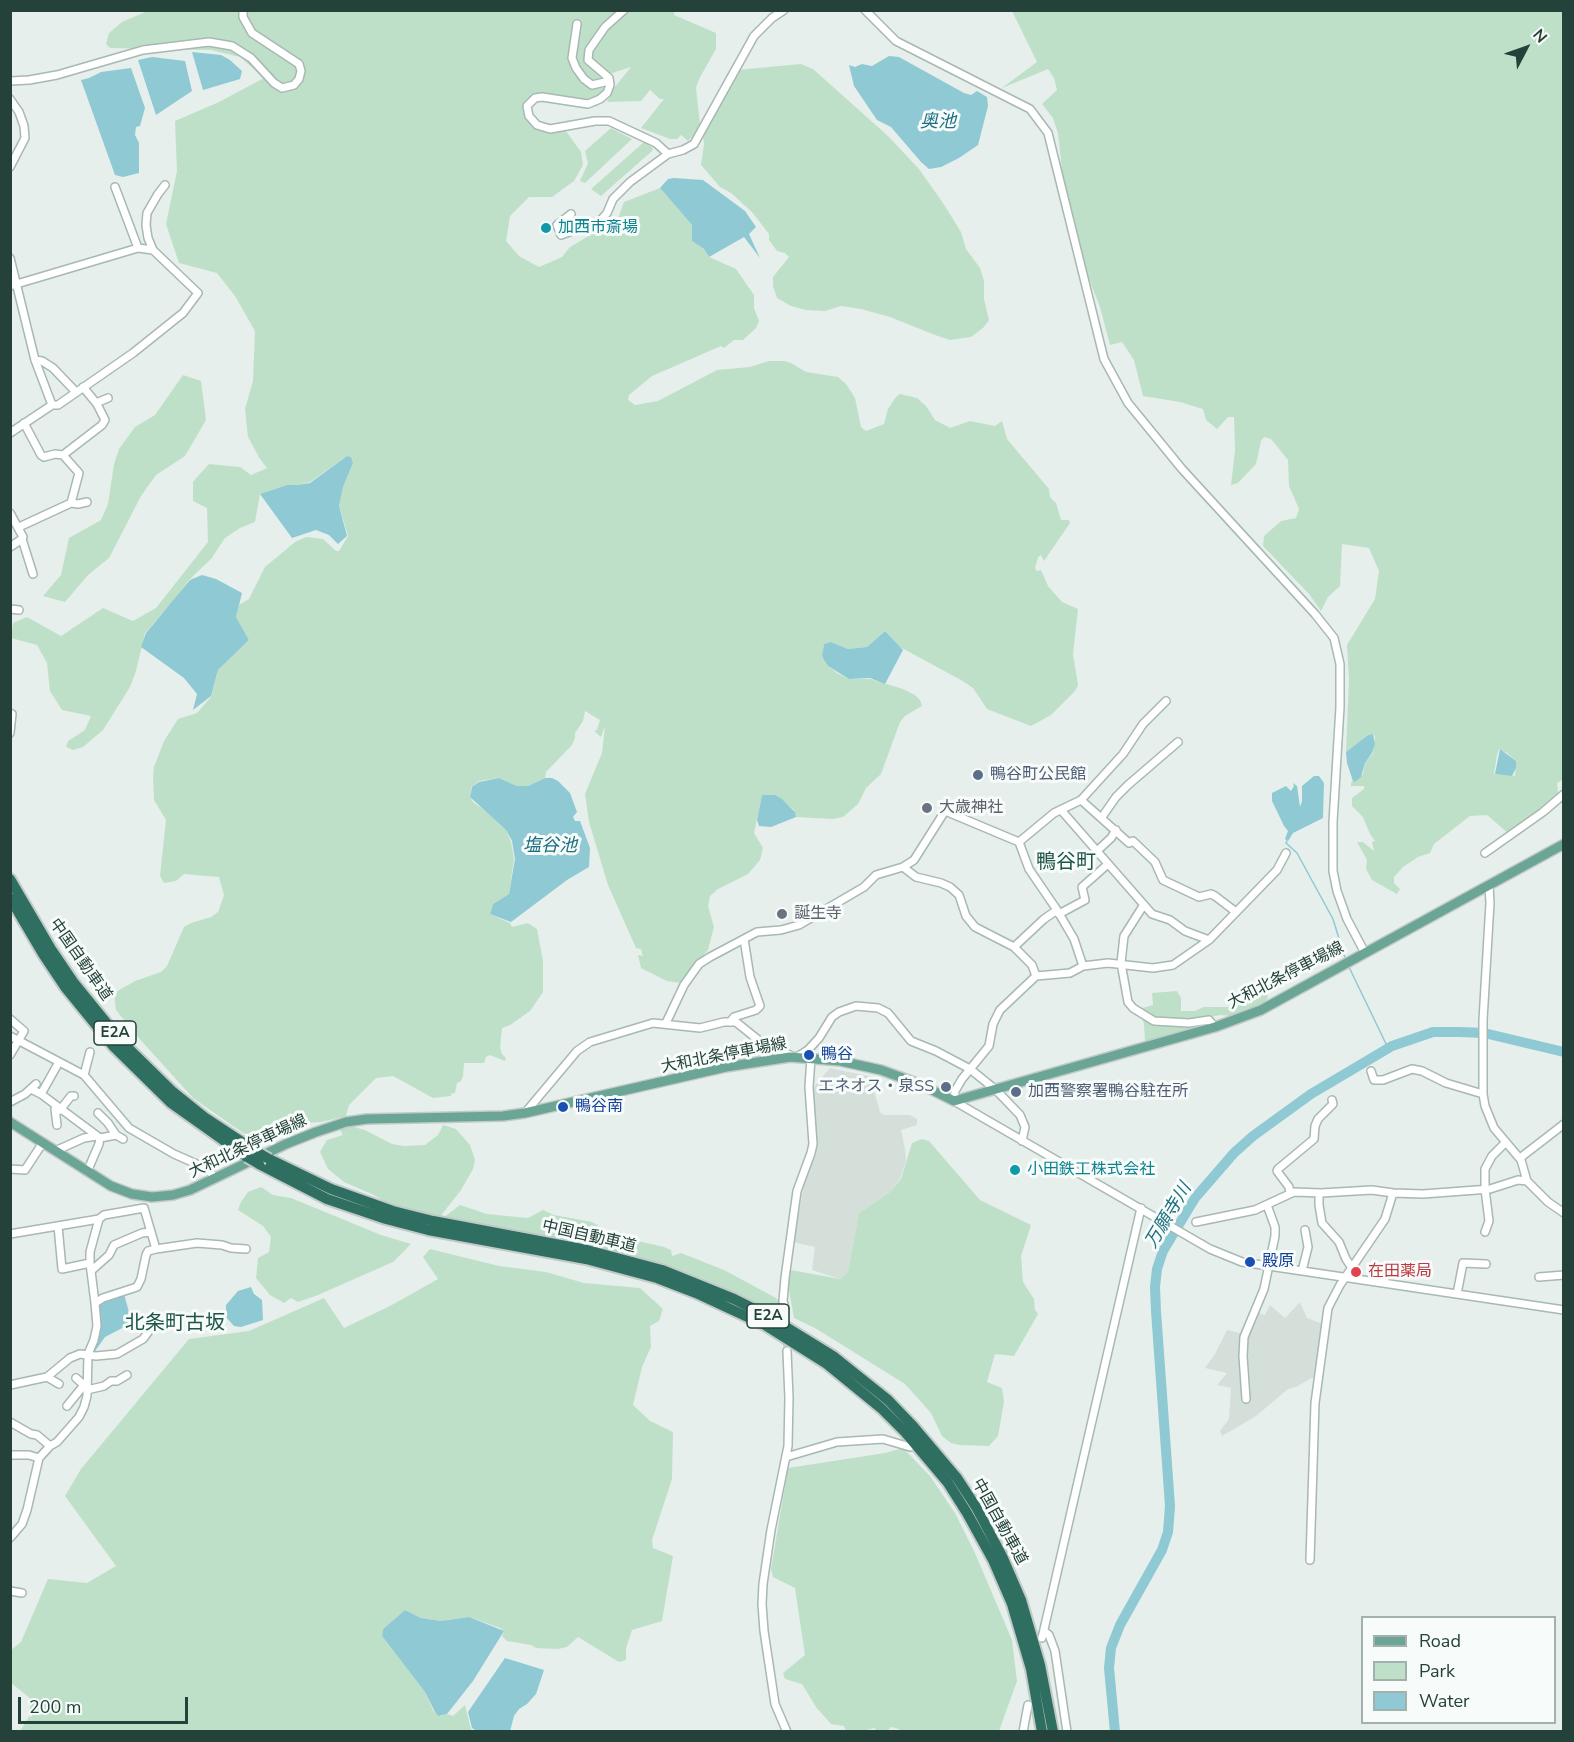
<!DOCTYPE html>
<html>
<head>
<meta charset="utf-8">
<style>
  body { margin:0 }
  #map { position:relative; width:1574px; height:1742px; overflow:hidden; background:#e6efeb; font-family:"Nunito Sans",sans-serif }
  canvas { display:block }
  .frame { position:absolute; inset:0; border:12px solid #24423a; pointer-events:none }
  .legend { position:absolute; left:1361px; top:1616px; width:195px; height:108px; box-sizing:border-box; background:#f7fbf9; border:2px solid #a3b1ad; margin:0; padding:8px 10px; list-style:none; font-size:18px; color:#24423a }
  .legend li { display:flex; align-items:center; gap:12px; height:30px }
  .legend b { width:30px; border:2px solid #a3b1ad }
  .north { position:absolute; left:1496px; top:18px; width:60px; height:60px; -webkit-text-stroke:4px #f7fbf9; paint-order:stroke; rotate:49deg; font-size:16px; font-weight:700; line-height:24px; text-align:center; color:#24423a }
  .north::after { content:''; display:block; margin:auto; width:21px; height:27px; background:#24423a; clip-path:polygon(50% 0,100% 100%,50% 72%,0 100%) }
  .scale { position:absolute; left:18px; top:1697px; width:170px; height:27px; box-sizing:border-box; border:3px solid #24423a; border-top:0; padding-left:8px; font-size:18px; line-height:21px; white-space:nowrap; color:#24423a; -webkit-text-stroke:4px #f7fbf9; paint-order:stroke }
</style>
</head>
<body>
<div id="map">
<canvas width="1574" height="1742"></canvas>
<div class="frame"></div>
<ul class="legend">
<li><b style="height:8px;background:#6aa596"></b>Road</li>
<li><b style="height:16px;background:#bfe0c8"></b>Park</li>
<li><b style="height:16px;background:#8ec9d4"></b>Water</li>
</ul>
<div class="north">N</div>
<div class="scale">200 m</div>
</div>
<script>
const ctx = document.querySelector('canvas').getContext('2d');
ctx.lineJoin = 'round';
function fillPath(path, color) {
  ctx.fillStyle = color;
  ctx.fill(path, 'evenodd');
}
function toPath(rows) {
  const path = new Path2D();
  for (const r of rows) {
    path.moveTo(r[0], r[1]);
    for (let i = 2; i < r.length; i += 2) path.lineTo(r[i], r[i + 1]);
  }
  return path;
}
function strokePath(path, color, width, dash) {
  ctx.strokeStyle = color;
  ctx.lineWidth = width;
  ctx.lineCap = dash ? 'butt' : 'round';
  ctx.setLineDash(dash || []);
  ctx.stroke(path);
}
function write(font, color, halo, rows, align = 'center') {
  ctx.font = font + ' "Nunito Sans","Noto Sans JP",sans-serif';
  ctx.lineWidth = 6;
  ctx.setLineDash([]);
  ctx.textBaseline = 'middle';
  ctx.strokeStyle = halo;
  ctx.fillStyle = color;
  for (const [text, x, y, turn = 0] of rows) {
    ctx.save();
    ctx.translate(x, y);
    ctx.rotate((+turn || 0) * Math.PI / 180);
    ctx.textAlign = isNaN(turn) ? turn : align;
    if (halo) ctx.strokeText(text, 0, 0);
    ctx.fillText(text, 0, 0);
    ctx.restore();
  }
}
const built = toPath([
  [830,1068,882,1079,874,1091,880,1112,884,1115,910,1115,917,1119,917,1125,901,1130,905,1149,906,1161,900,1179,890,1192,859,1213,848,1272,840,1279,812,1270,815,1247,793,1242,806,1175,816,1154,812,1089],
  [1300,1302,1307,1318,1323,1324,1315,1376,1296,1387,1288,1389,1256,1416,1222,1436,1220,1431,1229,1419,1231,1388,1217,1385,1227,1373,1205,1368,1215,1354,1227,1330,1248,1335,1259,1313,1265,1315,1270,1305,1285,1318]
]);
const green = toPath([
  [150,10,674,11,674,15,716,33,716,49,699,79,696,88,700,124,695,134,688,141,681,135,677,139,670,139,641,128,664,99,660,99,650,90,641,101,607,102,614,88,631,67,609,74,596,83,599,88,607,87,602,94,585,100,534,94,526,101,524,108,526,119,538,130,550,133,566,131,581,152,583,165,574,181,552,197,529,197,510,216,506,241,519,256,539,267,562,257,570,247,595,232,616,224,624,202,660,188,692,225,692,241,704,249,709,257,736,269,754,295,754,308,759,321,756,328,743,340,734,340,724,348,721,346,652,376,629,395,628,400,635,405,658,401,717,370,750,367,769,361,784,361,791,363,806,372,838,377,846,384,855,398,861,427,866,431,884,424,888,409,896,397,900,394,917,398,926,406,935,420,950,428,970,421,995,426,1002,421,1007,439,1049,489,1050,497,1056,503,1061,520,1069,520,1070,523,1044,561,1041,555,1038,557,1035,568,1037,571,1041,570,1048,586,1062,602,1078,609,1073,654,1078,685,1075,691,1051,715,1031,726,987,709,973,688,961,680,900,647,885,631,867,647,848,649,831,642,824,644,822,656,824,660,828,666,837,673,849,679,870,679,903,689,915,695,920,700,922,706,905,716,900,722,881,774,866,788,858,804,843,817,833,819,796,817,794,810,779,797,762,795,754,833,763,848,760,860,748,874,718,889,710,896,708,906,714,927,708,950,689,971,681,983,667,981,641,968,638,955,643,956,641,949,636,948,608,885,589,822,585,794,602,753,605,726,601,737,594,731,597,730,600,720,585,711,583,721,575,733,575,738,572,745,546,772,545,778,528,786,517,786,499,778,479,781,471,788,470,797,474,803,483,809,506,830,511,842,514,859,509,894,493,904,490,914,510,923,512,927,528,923,537,929,543,961,543,992,530,1011,510,1025,502,1028,500,1048,502,1054,506,1058,505,1061,490,1055,486,1057,484,1063,464,1063,463,1076,461,1081,457,1083,455,1093,451,1094,451,1096,433,1098,393,1076,376,1078,349,1105,346,1116,321,1122,292,1124,275,1138,264,1138,243,1133,193,1098,137,1036,116,1010,114,993,135,981,161,972,167,966,184,927,191,923,211,917,218,912,224,895,219,877,184,874,176,881,164,883,160,876,166,820,154,800,153,777,154,767,164,741,178,719,197,713,211,697,218,670,249,640,236,617,239,605,249,599,265,567,295,542,306,537,323,539,336,551,339,551,348,536,339,506,343,487,353,463,351,457,347,456,310,482,297,485,287,485,260,494,255,522,240,528,225,538,211,559,189,580,175,599,145,633,136,671,130,687,103,730,83,747,73,750,66,747,68,741,85,730,91,716,62,710,50,691,47,663,37,645,11,638,13,623,27,617,61,636,103,608,133,621,156,608,208,542,207,508,193,501,193,482,198,476,209,464,240,467,251,475,267,468,260,459,248,437,245,409,253,381,255,331,235,296,217,273,179,263,166,224,177,171,175,121,219,102,264,78,240,57,211,50,110,48,106,44,109,33,122,22],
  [1012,11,1563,11,1564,779,1557,783,1559,799,1558,806,1536,814,1535,811,1535,814,1509,834,1487,815,1470,816,1434,844,1430,853,1418,857,1403,867,1394,877,1394,883,1400,889,1397,894,1372,880,1366,869,1367,860,1357,842,1363,842,1374,851,1372,842,1375,841,1370,834,1363,817,1352,806,1352,798,1364,789,1364,786,1351,786,1351,784,1352,780,1355,782,1363,774,1365,763,1373,753,1375,737,1373,734,1368,735,1346,752,1349,679,1347,645,1375,599,1379,571,1369,548,1342,544,1340,586,1328,597,1321,611,1309,594,1263,546,1264,536,1281,521,1296,518,1299,509,1289,486,1288,460,1271,439,1264,437,1261,441,1256,464,1238,483,1231,485,1235,451,1234,417,1228,417,1217,429,1206,420,1203,409,1180,402,1143,396,1134,360,1122,342,1110,345,1100,307,1068,225,1058,133,1053,118,1042,104,1057,90,1054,78,1048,69,1002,88,1037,62],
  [1499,749,1507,753,1516,761,1515,776,1494,774,1497,755],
  [801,64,813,69,888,136,919,169,943,203,961,232,966,249,980,268,984,281,984,299,989,320,983,328,971,337,950,340,935,335,890,317,861,309,841,306,825,311,806,310,791,306,777,298,773,286,773,277,789,257,785,253,777,251,769,240,769,234,752,212,731,193,720,187,701,165,704,144,703,136,737,70],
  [611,128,632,139,585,183,580,181,588,163,585,151],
  [644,142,653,148,652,151,601,196,591,189],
  [183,375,201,381,206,420,185,456,156,475,141,496,109,558,88,575,65,602,43,596,61,575,69,538,101,520,108,504,114,464,119,449,135,427,155,415],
  [1262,988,1268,996,1265,1005,1233,1016,1220,1015,1210,1017,1194,1027,1195,1030,1148,1043,1145,1041,1144,1024,1139,1009,1153,1005,1152,993,1177,991,1181,998,1181,1011,1195,1011,1204,1007,1231,1007,1256,989],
  [443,1125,456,1129,470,1145,475,1160,473,1169,461,1190,439,1218,394,1207,374,1195,344,1182,328,1169,320,1152,327,1140,343,1135,339,1128,350,1126,365,1130,392,1144,404,1146,425,1145,438,1135],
  [922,1139,929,1141,980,1200,1031,1225,1021,1256,1023,1282,1034,1299,1035,1310,1038,1314,1014,1356,995,1354,987,1382,1002,1388,1004,1402,998,1436,989,1446,959,1445,951,1443,942,1436,931,1413,905,1384,815,1328,794,1318,788,1285,791,1270,840,1279,848,1272,859,1213,890,1192,901,1179,912,1143],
  [261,1187,273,1195,291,1198,381,1235,411,1244,393,1262,318,1295,298,1302,291,1298,284,1303,270,1295,256,1278,258,1258,269,1252,271,1237,263,1226,238,1210,241,1202,248,1192],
  [460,1205,487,1214,528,1218,543,1210,554,1215,592,1222,616,1236,664,1247,671,1250,672,1256,681,1253,724,1270,776,1298,781,1304,785,1320,739,1296,646,1260,571,1241,443,1218],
  [430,1249,499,1266,546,1272,584,1283,640,1288,663,1309,659,1321,650,1326,651,1347,642,1367,633,1405,650,1421,673,1432,672,1479,652,1540,653,1548,673,1556,662,1621,632,1630,626,1648,626,1660,619,1662,578,1637,567,1647,558,1649,536,1648,531,1645,507,1641,502,1636,504,1631,500,1628,469,1617,441,1621,421,1618,405,1610,383,1629,382,1636,425,1692,434,1712,439,1716,447,1714,453,1716,465,1705,471,1729,474,1732,20,1731,29,1717,31,1699,11,1683,11,1650,21,1642,48,1579,87,1583,116,1566,65,1496,81,1469,189,1339,249,1331,324,1298,344,1328,390,1306,438,1279,423,1257],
  [903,1448,930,1476,955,1513,975,1553,1012,1640,1017,1681,999,1731,900,1732,899,1729,891,1727,887,1731,878,1731,874,1728,862,1731,846,1732,844,1726,831,1724,816,1707,802,1684,785,1679,783,1673,805,1655,795,1588,773,1577,771,1569,788,1468,885,1453]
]);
const water = toPath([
  [192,52,221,55,230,60,242,71,240,79,203,90],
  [889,56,899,57,964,93,971,95,977,91,987,97,988,106,978,145,959,158,941,167,929,169,921,162,891,127,877,120,854,86,849,65,855,67,862,64,872,66],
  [152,57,185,61,192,91,156,115,138,60],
  [131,68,145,108,140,126,136,127,135,135,139,143,139,173,123,177,115,175,81,80,89,78,101,72],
  [674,178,703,180,745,211,756,227,749,234,760,258,744,237,709,257,704,249,692,241,692,225,660,188,668,179],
  [347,456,351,457,353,463,343,487,339,506,347,536,338,544,329,535,316,530,292,538,260,494,287,485,297,485,310,483],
  [202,575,216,579,242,593,236,617,249,640,218,670,211,696,193,710,197,694,184,678,141,647,146,633,190,580],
  [885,631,903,650,885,684,870,678,849,679,828,666,824,660,822,656,824,644,831,642,848,649,867,647],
  [1373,734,1375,744,1372,753,1365,763,1361,777,1355,782,1353,781,1347,763,1346,752,1368,735],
  [1500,749,1516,761,1516,768,1512,776,1495,774],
  [1314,776,1319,776,1324,783,1323,818,1293,833,1288,841,1285,839,1288,831,1284,826,1272,801,1272,793,1286,786,1291,791,1294,786,1293,783,1297,786,1300,807,1302,801,1302,786],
  [499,778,517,786,528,786,545,778,552,778,558,781,570,793,577,812,573,817,575,821,580,821,590,848,589,867,567,880,511,922,490,914,493,904,509,894,515,859,512,841,506,830,470,797,472,787,479,782],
  [762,795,775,795,782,799,795,812,796,817,771,827,759,826,757,820],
  [251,1287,254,1294,262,1300,263,1320,241,1327,234,1326,226,1317,226,1305,238,1291],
  [124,1294,132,1323,105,1337,93,1354,91,1353,99,1304],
  [405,1610,421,1618,441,1621,469,1617,504,1631,473,1681,447,1714,438,1716,435,1712,425,1692,382,1636,383,1629],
  [505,1658,544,1670,536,1694,527,1704,519,1709,514,1716,510,1731,477,1731,472,1728,468,1712]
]);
const stream = toPath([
  [1287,841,1286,843,1297,853,1333,919,1345,958],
  [1348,965,1388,1048]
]);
const river = toPath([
  [1115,1732,1109,1668,1111,1648,1120,1625,1162,1550,1168,1532,1170,1506,1156,1311,1155,1287,1157,1269,1163,1251,1195,1198,1234,1153,1253,1136,1311,1094,1392,1046,1433,1032,1459,1032,1484,1033,1564,1052]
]);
const minorTunnel = toPath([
  [785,1308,787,1351]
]);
const minor = toPath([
  [624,10,605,27,589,50,588,60,609,78,610,85,607,93,600,99,588,104,542,97,535,98,527,106,529,116,537,125,550,129,595,121,609,121,656,143,668,154],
  [865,10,896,41,1030,109,1048,133,1104,359,1128,403,1182,469,1315,614,1334,638,1340,664,1340,707,1333,822,1333,871,1337,891,1347,919,1365,953],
  [577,24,572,58,576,68,584,79,592,85,609,81],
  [10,81,29,80,57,75,143,50,209,42,232,46,251,58,274,83,282,88,294,85,299,79,301,71,299,64,252,33,243,17,243,10],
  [10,99,19,112,24,126,25,138,10,167],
  [115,187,138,248],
  [571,214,557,225,561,235,600,221,607,213,613,199,630,182,668,154,683,150,694,144,754,36,772,18,784,10],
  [153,250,148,238,146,225,147,213,158,194,165,185],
  [10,258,35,360,52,405],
  [10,286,138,248,153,250,198,293,183,313,133,353,58,405,52,405,10,433],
  [35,360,42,361,53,368,76,392],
  [96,403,108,398],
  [63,455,102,425,105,420,97,404,83,387],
  [71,503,78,504,87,502],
  [10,513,23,537,22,539,33,574],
  [19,527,71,503,79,473,63,455,55,454,44,457,41,455,24,423],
  [10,547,22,539],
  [10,609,19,610],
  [10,713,12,714,10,733],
  [1081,800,1129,843,1133,841,1155,862,1163,880,1199,897,1211,894,1215,896,1236,912],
  [1061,810,1152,914,1170,920,1185,931,1209,940],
  [1102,817,1116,797,1128,785,1178,742],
  [1019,842,1054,813,1081,800,1123,754,1143,724,1166,701],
  [1097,851,1111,838,1116,830],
  [1286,853,1277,870,1209,940,1173,965,1153,968,1108,963,1083,966,1070,973,1036,976,1000,1010,993,1024,989,1046,962,1079,955,1091,954,1101,1210,1249,1242,1262,1564,1310],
  [1485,853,1543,812,1564,794],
  [903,867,914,860,945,811,1019,842,1029,869,1057,910,1074,939,1083,966],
  [1489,886,1490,903,1483,1020,1483,1094,1485,1106,1494,1128,1521,1160,1527,1181,1548,1202,1564,1213],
  [1143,906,1124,936,1121,963,1128,1002,1133,1008,1154,1021,1189,1023,1209,1020,1215,1027],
  [1059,914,1085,900,1082,887,1108,864],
  [1014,947,1044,919,1057,910],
  [10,1019,24,1031,10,1055],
  [730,1022,734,1017,756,1010,760,1006,750,977,744,939],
  [666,1023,684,985,699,964,710,957,757,932,781,930,799,925,864,887,876,875,903,867,916,877,941,883,950,887,959,895,966,916,975,927,1014,947,1032,965,1036,976],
  [10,1036,84,1075,129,1128,174,1154,208,1169,215,1178],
  [797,1057,808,1050,819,1038,832,1017,839,1012,856,1006,878,1008,888,1013,911,1041,936,1051,970,1069,996,1090,1020,1115,1025,1127,1022,1141],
  [1371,1071,1374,1080,1383,1080,1412,1069,1422,1071,1446,1083,1483,1094],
  [84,1075,90,1052],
  [31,1089,41,1094,59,1062],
  [41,1094,100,1138,116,1135,123,1139],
  [10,1102,25,1094,36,1084],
  [56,1107,55,1109,57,1125],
  [60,1110,71,1096,74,1096],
  [98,1113,108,1123,116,1135],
  [525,1113,577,1051,590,1042,653,1023,700,1028,724,1022,736,1022,762,1043,790,1055,790,1057],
  [55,1151,84,1138,97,1136],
  [1520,1158,1564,1124],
  [10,1169,25,1170,42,1144],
  [87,1172,99,1144,100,1138],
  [1290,1193,1289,1187,1277,1171,1278,1169,1314,1139,1315,1126,1318,1119,1333,1104,1332,1100],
  [1319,1193,1319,1205,1322,1223,1339,1242,1346,1259,1352,1268],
  [1196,1222,1255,1210,1294,1192,1321,1193,1372,1190,1393,1193,1423,1194,1490,1189,1518,1180,1527,1181],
  [58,1226,62,1269,90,1263],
  [1485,1232,1489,1221,1485,1189,1485,1169,1492,1156,1506,1142],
  [10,1234,99,1219,104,1215,144,1208,156,1249,148,1251,146,1255,141,1279,137,1287,103,1298,95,1303,90,1263,90,1252,99,1219],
  [156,1249,197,1243,222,1245,231,1248,246,1249],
  [91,1271,109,1255,114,1245,142,1233,151,1232],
  [1302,1271,1308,1247,1305,1230],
  [1539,1277,1564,1275],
  [1457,1294,1463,1263,1486,1264],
  [785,1308,783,1301,785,1278,797,1191,811,1153,813,1144,809,1087,811,1058],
  [787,1351,789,1398,788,1446,771,1530,763,1584,762,1604,764,1631,775,1704,787,1732],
  [47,1377,59,1384],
  [76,1378,84,1385,87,1385],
  [10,1385,47,1377,70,1358,80,1354,96,1356,117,1354,143,1339,155,1323],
  [87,1390,104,1386,111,1381,117,1381,127,1375],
  [1246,1399,1243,1356,1244,1337,1264,1289,1275,1236,1275,1227,1267,1205],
  [67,1406,84,1385],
  [10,1422,31,1434,37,1435,50,1446],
  [11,1455,29,1455,39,1458],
  [786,1457,837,1442,883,1439,910,1447],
  [10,1538,22,1524,27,1510,39,1458,50,1446,57,1442,79,1417,84,1407,87,1396,88,1354,94,1340,97,1326,95,1303],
  [1310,1560,1315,1403,1328,1308,1340,1285,1385,1219,1393,1193],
  [10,1591,22,1593],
  [1044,1631,1049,1635,1055,1651,1067,1732],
  [1042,1638,1141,1208],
  [1023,1732,1028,1705]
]);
const major = toPath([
  [10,1122,111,1186,132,1194,152,1197,173,1195,190,1190,286,1144,316,1132,346,1122,367,1119,503,1116,525,1113,726,1067,790,1057,840,1061,881,1070,922,1085,954,1101,1215,1027,1261,1010,1564,844]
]);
const highway = toPath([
  [10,879,51,949,74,983,122,1042,173,1092,204,1117,257,1152],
  [10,898,43,954,65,987,114,1047,171,1103,247,1157],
  [269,1159,331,1189,393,1211,433,1221,587,1250,662,1270,734,1299,768,1316,833,1356,888,1400,913,1426,957,1478,976,1507,1002,1556,1021,1600,1040,1665,1053,1732],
  [259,1164,327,1199,386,1219,428,1230,586,1259,657,1278,696,1293,765,1325,827,1364,881,1408,905,1432,948,1483,967,1513,993,1560,1012,1604,1031,1669,1042,1732]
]);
const highwayBridge = toPath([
  [257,1152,269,1159],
  [247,1157,259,1164]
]);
const markers = [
  [546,228,6,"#0f9aa8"],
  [978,775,6,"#5c6f8a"],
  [927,808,6,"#6b7280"],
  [782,914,6,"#6b7280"],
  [809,1055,6,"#1a4fb4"],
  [946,1087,6,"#5c6f8a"],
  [1016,1092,6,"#5c6f8a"],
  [563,1107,6,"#1a4fb4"],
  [1015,1170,6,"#0f9aa8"],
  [1250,1262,6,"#1a4fb4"],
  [1356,1272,6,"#e0444e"]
];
const shields = [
  [115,1033,42],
  [768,1316,42]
];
const shieldNames = [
  ["E2A",115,1033],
  ["E2A",768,1316]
];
const cultureNames = [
  ["加西市斎場",558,228],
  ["小田鉄工株式会社",1027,1170]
];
const serviceNames = [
  ["鴨谷町公民館",990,775],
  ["エネオス・泉SS",934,1087,"right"],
  ["加西警察署鴨谷駐在所",1028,1092]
];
const worshipNames = [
  ["大歳神社",939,808],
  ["誕生寺",794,914]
];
const streetNames = [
  ["中国自動車道",80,960,55],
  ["大和北条停車場線",1286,976,-27],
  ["大和北条停車場線",724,1056,-11],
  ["大和北条停車場線",248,1147,-25],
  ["中国自動車道",589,1237,13],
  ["中国自動車道",999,1522,61]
];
const transitNames = [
  ["鴨谷",821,1055],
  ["鴨谷南",575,1107],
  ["殿原",1262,1262]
];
const healthNames = [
  ["在田薬局",1368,1272]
];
const waterNames = [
  ["奥池",938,123],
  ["塩谷池",550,847],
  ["万願寺川",1169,1216,-59]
];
const quarterNames = [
  ["鴨谷町",1066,863],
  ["北条町古坂",175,1324]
];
fillPath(built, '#d4dfda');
fillPath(green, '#bfe0c8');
fillPath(water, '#8ec9d4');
strokePath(stream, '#8ec9d4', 1.5);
strokePath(river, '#8ec9d4', 10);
strokePath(minorTunnel, '#bfccc8', 7, [7, 3.5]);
strokePath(minor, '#a8b8b2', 10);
strokePath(major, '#c2cac8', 12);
strokePath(highway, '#c2cac8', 14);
strokePath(minor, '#fff', 7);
strokePath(major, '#6aa596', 9);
strokePath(highway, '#2f6f62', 10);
strokePath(highwayBridge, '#c2cac8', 14, []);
strokePath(highwayBridge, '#2f6f62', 10);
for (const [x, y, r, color] of markers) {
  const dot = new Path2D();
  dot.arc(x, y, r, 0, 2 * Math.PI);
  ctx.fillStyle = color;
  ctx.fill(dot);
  strokePath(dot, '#f7fbf9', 2);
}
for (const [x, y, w] of shields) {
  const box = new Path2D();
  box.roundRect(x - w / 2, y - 12, w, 24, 4.5);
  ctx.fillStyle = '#f7fbf9';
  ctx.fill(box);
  strokePath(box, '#24423a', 1.5);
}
write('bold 15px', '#24423a', null, shieldNames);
write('16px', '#0d838f', '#f7fbf9', cultureNames, 'left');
write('16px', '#4e5e75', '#f7fbf9', serviceNames, 'left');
write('16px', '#5b616d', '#f7fbf9', worshipNames, 'left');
write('16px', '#24423a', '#f7fbf9', streetNames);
write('16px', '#164399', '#f7fbf9', transitNames, 'left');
write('16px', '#be3a42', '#f7fbf9', healthNames, 'left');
write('italic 18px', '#1c6f80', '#f7fbf9', waterNames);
write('20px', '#1f5548', '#f7fbf9', quarterNames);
</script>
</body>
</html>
